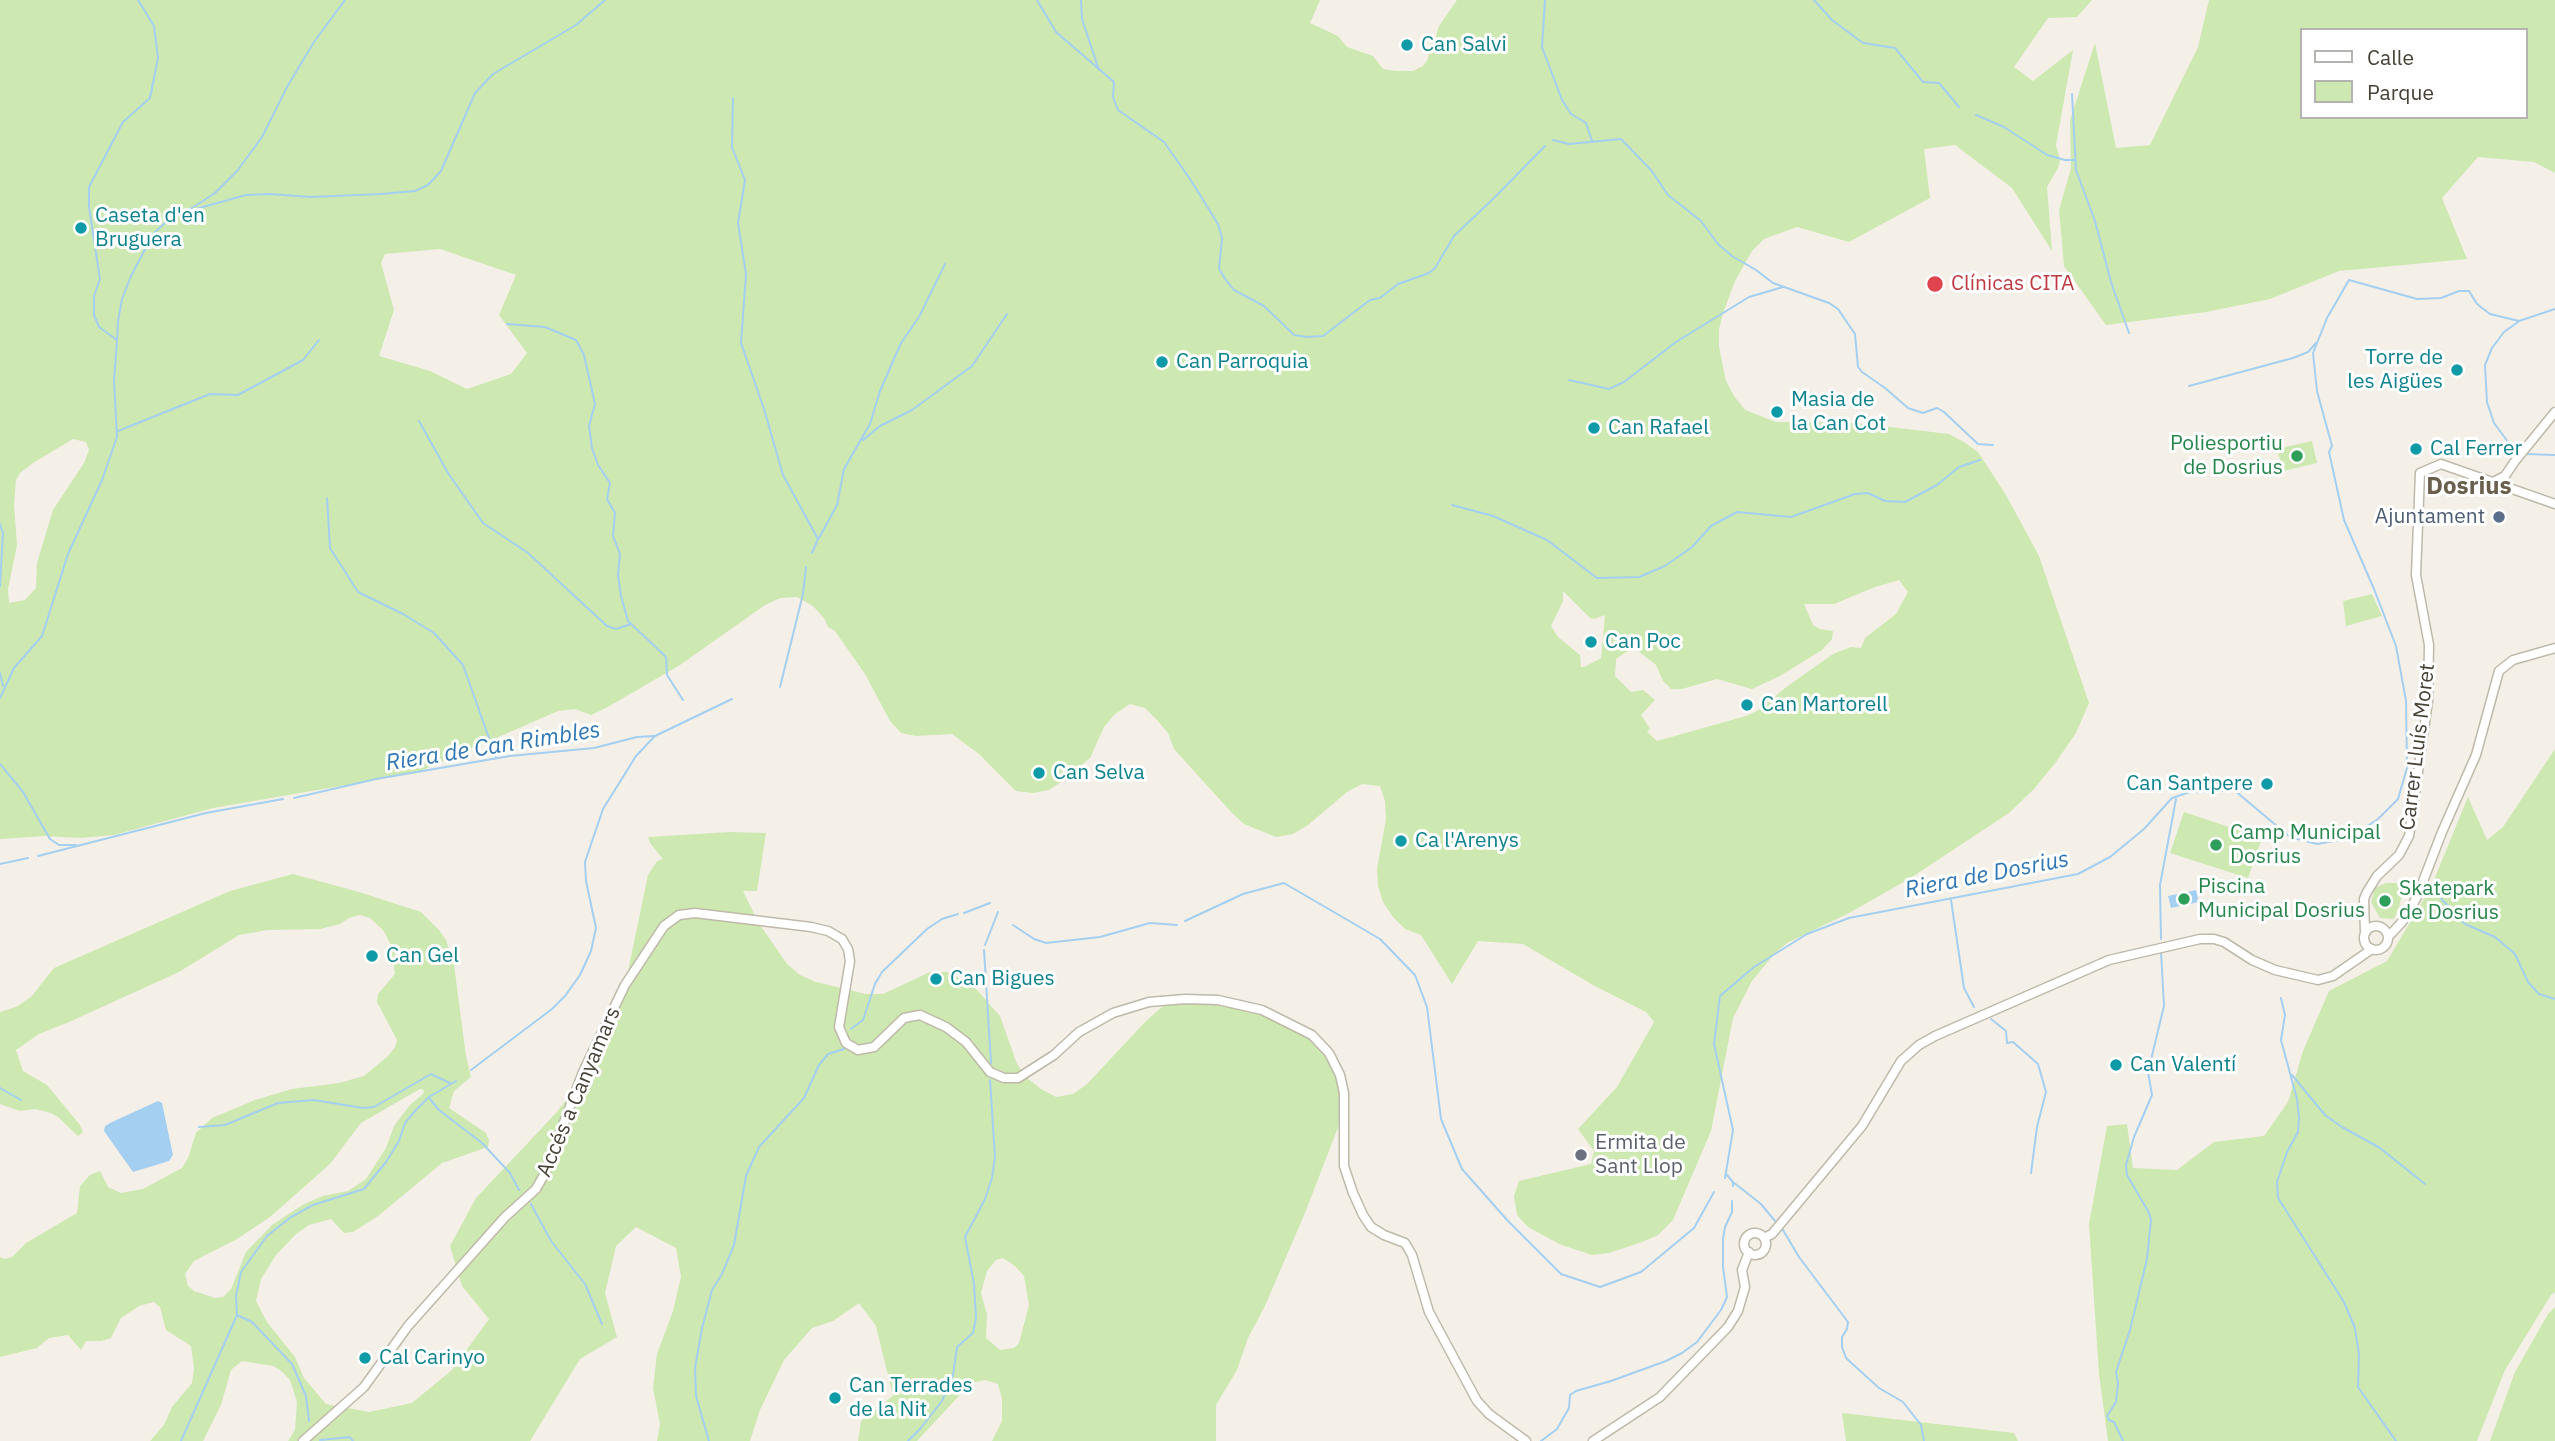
<!DOCTYPE html>
<html>
<head>
<meta charset="utf-8">
<style>
  body { margin:0 }
  #map { position:relative; width:2555px; height:1441px; overflow:hidden; background:#f4f0e8; font-family:"IBM Plex Sans",sans-serif }
  canvas { display:block }
  .legend { position:absolute; left:2300px; top:28px; width:228px; height:91px; box-sizing:border-box; background:#fff; border:2px solid #b5b3af; margin:0; padding:9px 12px; list-style:none; font-size:21px; color:#474136 }
  .legend li { display:flex; align-items:center; gap:14px; height:35px }
  .legend b { width:35px; border:2px solid #b5b3af }
</style>
</head>
<body>
<div id="map">
<canvas width="2555" height="1441"></canvas>
<ul class="legend">
<li><b style="height:9px;background:#fff"></b>Calle</li>
<li><b style="height:19px;background:#cde8b0"></b>Parque</li>
</ul>
</div>
<script>
const ctx = document.querySelector('canvas').getContext('2d');
ctx.lineJoin = 'round';
function fillPath(path, color) {
  ctx.fillStyle = color;
  ctx.fill(path, 'evenodd');
}
function toPath(rows) {
  const path = new Path2D();
  for (const r of rows) {
    if (r.length === 3) {
      path.moveTo(r[0] + r[2], r[1]);
      path.arc(r[0], r[1], r[2], 0, 2 * Math.PI);
      continue;
    }
    path.moveTo(r[0], r[1]);
    for (let i = 2; i < r.length; i += 2) path.lineTo(r[i], r[i + 1]);
  }
  return path;
}
function strokePath(path, color, width, dash) {
  ctx.strokeStyle = color;
  ctx.lineWidth = width;
  ctx.lineCap = dash ? 'butt' : 'round';
  ctx.setLineDash(dash || []);
  ctx.stroke(path);
}
function write(font, color, halo, rows, align = 'center') {
  ctx.font = font + ' "IBM Plex Sans",sans-serif';
  ctx.lineWidth = 6;
  ctx.setLineDash([]);
  ctx.textBaseline = 'middle';
  ctx.strokeStyle = halo;
  ctx.fillStyle = color;
  for (const [text, x, y, turn = 0] of rows) {
    ctx.save();
    ctx.translate(x, y);
    ctx.rotate((+turn || 0) * Math.PI / 180);
    ctx.textAlign = isNaN(turn) ? turn : align;
    if (halo) ctx.strokeText(text, 0, 0);
    ctx.fillText(text, 0, 0);
    ctx.restore();
  }
}
const green = toPath([
  [0,0,1320,0,1310,23,1338,36,1347,47,1373,56,1383,69,1396,71,1413,71,1423,66,1428,59,1430,43,1434,42,1439,26,1457,0,2092,0,2077,17,2048,18,2014,67,2033,81,2073,50,2056,145,2060,160,2058,168,2047,187,2052,251,2012,188,1955,145,1924,149,1930,198,1849,242,1797,227,1764,239,1752,251,1735,281,1723,313,1719,330,1719,347,1726,381,1734,396,1745,410,1776,422,1847,422,1949,434,1964,442,1978,452,2006,495,2039,556,2089,703,2076,733,2056,762,2034,789,2009,813,1909,879,1849,913,1787,943,1775,953,1752,981,1733,1018,1711,1131,1673,1220,1658,1235,1642,1242,1609,1253,1592,1255,1559,1244,1528,1227,1517,1215,1514,1196,1519,1181,1591,1164,1594,1151,1578,1129,1617,1087,1654,1022,1646,1012,1593,985,1523,944,1478,941,1452,984,1421,935,1405,929,1393,917,1383,902,1378,886,1377,869,1386,819,1385,801,1380,786,1362,784,1347,792,1308,825,1293,834,1276,837,1244,824,1232,813,1174,749,1168,733,1157,720,1145,708,1130,704,1115,714,1104,727,1090,758,1064,780,1049,790,1033,793,1016,791,979,754,952,734,916,736,901,733,890,721,865,674,835,631,828,627,824,618,813,606,797,597,780,598,765,605,680,665,606,708,591,715,575,709,558,711,416,773,213,808,114,835,80,838,45,836,0,839],
  [440,249,516,275,499,315,527,353,511,374,467,389,430,371,379,356,394,310,381,263,385,254],
  [73,439,86,442,89,450,84,463,53,510,37,563,36,588,25,600,9,603,8,589,17,545,14,505,16,480,20,473,33,463],
  [1899,580,1908,592,1896,614,1865,638,1861,648,1851,647,1833,654,1785,688,1759,710,1746,716,1657,741,1647,732,1650,729,1641,715,1655,700,1643,690,1631,692,1615,676,1616,659,1626,652,1637,650,1656,665,1663,681,1671,689,1682,689,1717,679,1752,689,1780,676,1822,650,1832,639,1833,631,1820,629,1813,625,1804,604,1834,604,1875,587],
  [1563,591,1590,618,1594,619,1605,615,1601,658,1584,667,1581,667,1580,655,1558,637,1551,626,1563,601],
  [2209,0,2555,0,2555,173,2534,162,2478,157,2442,198,2467,259,2339,271,2270,299,2206,312,2106,325,2064,266,2059,210,2071,168,2070,120,2095,43,2116,148,2150,145,2198,47],
  [2301,30,2525,30,2525,117,2301,117],
  [2312,441,2317,463,2283,471,2277,449],
  [2372,594,2382,616,2346,626,2343,601],
  [2555,749,2555,1292,2551,1295,2505,1370,2477,1441,2108,1441,2099,1374,2089,1224,2107,1126,2127,1124,2133,1168,2177,1170,2214,1142,2264,1136,2288,1102,2303,1051,2329,991,2387,961,2431,887,2468,797,2487,840,2503,827],
  [2184,812,2262,838,2248,878,2170,853],
  [730,832,766,833,757,891,743,891,758,922,787,964,800,975,816,982,866,994,883,994,930,972,947,972,963,980,977,990,1000,1016,1017,1064,1027,1078,1041,1089,1056,1097,1073,1094,1087,1084,1146,1021,1171,999,1188,996,1272,1016,1318,1038,1342,1082,1342,1117,1305,1213,1264,1308,1248,1338,1237,1370,1216,1405,1216,1441,992,1441,1002,1421,1002,1399,998,1384,985,1380,971,1383,917,1441,858,1441,861,1421,893,1396,876,1326,859,1303,833,1321,812,1328,784,1360,760,1410,750,1441,657,1441,660,1424,653,1388,657,1354,673,1311,681,1277,676,1248,636,1227,616,1246,605,1293,617,1337,580,1359,530,1441,288,1441,295,1430,297,1402,290,1380,280,1370,273,1366,242,1361,231,1370,221,1405,203,1441,150,1441,164,1425,172,1407,192,1383,194,1369,191,1346,166,1330,160,1307,154,1302,139,1306,121,1318,111,1338,101,1341,86,1341,81,1350,68,1335,49,1338,37,1348,0,1357,0,1257,4,1259,12,1257,26,1243,77,1213,80,1186,90,1175,100,1171,108,1187,121,1193,143,1189,182,1168,188,1158,196,1133,212,1118,255,1100,292,1089,339,1083,364,1076,388,1056,395,1047,397,1040,377,1002,378,994,395,974,390,943,383,930,370,918,360,915,349,918,340,924,320,929,268,930,239,935,179,972,69,1022,39,1034,16,1050,23,1071,47,1085,80,1125,83,1132,78,1136,58,1117,51,1113,35,1109,20,1111,0,1104,0,1012,16,1007,31,997,54,968,230,891,293,874,359,892,421,912,439,930,446,940,454,965,466,1056,471,1077,454,1091,449,1108,486,1133,489,1140,488,1147,442,1163,378,1216,353,1232,344,1233,331,1219,309,1225,296,1234,276,1255,261,1279,256,1301,267,1322,295,1357,304,1378,326,1404,369,1412,412,1403,452,1370,489,1319,462,1286,450,1246,476,1198,556,1113,567,1099,593,1054,627,976,648,875,657,861,663,859,650,843,648,837],
  [420,1089,424,1090,423,1094,410,1105,394,1126,386,1148,366,1179,348,1191,323,1196,304,1204,272,1225,246,1252,231,1289,223,1297,215,1298,194,1291,188,1286,185,1274,194,1261,237,1239,270,1217,330,1164,361,1123],
  [1003,1258,1015,1266,1024,1276,1029,1305,1019,1343,1014,1348,1000,1350,986,1338,987,1315,981,1293,987,1271,996,1260],
  [2386,883,2397,883,2403,890,2399,908,2394,919,2380,918,2371,902,2375,888],
  [2555,1307,2555,1441,2490,1441,2515,1372,2548,1314],
  [1842,1413,2014,1433,2018,1441,1846,1441]
]);
const water = toPath([
  [2196,890,2199,902,2171,908,2168,896],
  [158,1101,162,1103,173,1155,169,1161,133,1172,104,1131,105,1126,112,1122]
]);
const stream = toPath([
  [1037,0,1056,32,1114,82,1113,97,1118,110,1164,142,1190,179,1218,224,1222,238,1219,269,1226,280,1234,290,1264,306,1294,335,1307,337,1323,336,1370,300,1380,298,1398,284,1429,273,1435,268,1454,236,1494,198,1545,146],
  [1081,0,1082,19,1099,70],
  [1545,0,1542,47,1562,100,1571,114,1586,123,1592,141],
  [1814,0,1832,20,1863,43,1895,48,1923,82,1939,83,1959,107],
  [2072,94,2076,170,2095,221,2111,282,2129,333],
  [733,98,732,147,745,180,738,223,746,274,741,343,764,409,783,475,818,539,812,553],
  [1976,115,2004,127,2047,155,2065,160,2075,160],
  [1553,140,1569,144,1621,139,1651,170,1668,195,1701,221,1718,244,1732,256,1756,270,1773,283,1829,303,1838,309,1855,334,1858,367,1862,372,1885,388,1908,408,1923,413,1937,408,1944,412,1978,444,1993,445],
  [189,210,215,193,238,170,262,137,287,87,314,42,345,0],
  [185,212,246,195,269,194,311,197,381,194,415,191,428,185,441,171,475,93,493,74,576,25,605,0],
  [2518,322,2504,332,2492,348,2485,365,2487,402,2494,423,2514,450,2520,452],
  [507,324,545,327,576,340,584,355,595,404,589,426,592,448,598,465,610,483,607,499,615,513,613,536,620,554,618,575,621,596,628,621,666,657,667,675,683,700],
  [117,340,118,321,122,299,131,276,153,234,166,222,184,212],
  [1569,380,1609,389,1624,382,1676,342,1749,297,1783,287],
  [2189,386,2293,358,2308,352,2316,343],
  [419,421,448,473,483,523,528,553,607,626,616,629,631,624],
  [118,431,210,394,238,395,303,360,319,340],
  [863,440,880,426,912,410,972,366,1007,314],
  [2525,454,2555,455],
  [327,498,330,548,358,592,403,614,434,633,463,665,496,758],
  [1452,505,1493,516,1547,540,1597,578,1639,577,1665,566,1692,547,1711,526,1737,512,1791,517,1855,494,1868,493,1885,501,1905,502,1937,485,1959,467,1980,460],
  [0,524,3,533,0,586],
  [819,538,837,505,844,469,870,424,880,391,901,343,919,317,945,264],
  [0,673,3,686],
  [780,687,803,594,806,567],
  [0,698,14,668,42,636,68,554,102,480,117,437,114,381,117,340,99,327,94,315,94,296,100,279,89,207,89,187,123,122,150,98,158,58,154,26,138,0],
  [0,764,23,792,50,839,59,845,76,845],
  [294,798,376,779,510,756,594,748,637,737,654,736],
  [38,856,206,813,283,799],
  [0,864,28,858],
  [2433,890,2465,924,2495,937,2515,954,2528,982,2539,994,2555,999],
  [1951,900,1964,988,1974,1007],
  [964,913,990,903],
  [1185,921,1243,894,1284,883,1380,939,1415,975,1427,1007,1441,1119,1462,1169,1508,1221,1561,1274,1600,1287,1641,1272,1694,1228,1714,1192],
  [1013,925,1034,939,1046,943,1100,937,1150,923,1177,925],
  [2161,939,2160,885,2176,799],
  [985,945,998,912],
  [984,950,991,1063],
  [2281,998,2285,1015,2281,1040,2297,1099,2299,1118,2298,1132,2287,1152,2277,1182,2278,1198,2344,1302,2355,1328,2359,1355,2358,1387,2396,1441],
  [1991,1019,2006,1031,2007,1043,2013,1042,2038,1064,2046,1092,2037,1127,2031,1173],
  [851,1029,863,1020,875,984,882,972,927,929,942,919,958,914],
  [471,1070,552,1009,565,996,580,975,591,951,596,928,586,881,585,862,603,809,636,756,655,736,732,699],
  [2292,1075,2325,1115,2342,1127,2380,1148,2425,1184],
  [0,1088,21,1100],
  [430,1099,439,1110,482,1143,510,1173,519,1190],
  [199,1127,225,1125,278,1103,314,1100,363,1108,374,1107,431,1074,450,1083],
  [1727,1175,1733,1182,1733,1186],
  [1725,1178,1733,1130,1714,1044,1720,996,1754,967,1807,934,1849,918,2078,874,2110,857,2144,829,2172,798,2190,792,2234,790,2290,837,2317,844,2345,839,2363,829,2378,819,2398,799,2407,768,2406,701,2396,646,2374,589,2344,520,2329,452,2332,446,2317,391,2313,353,2327,318,2349,280,2417,299,2441,298,2459,291,2469,291,2477,304,2490,314,2519,321,2555,309],
  [1733,1182,1761,1204,1775,1221],
  [531,1204,551,1241,585,1284,602,1324],
  [1783,1230,1799,1257,1848,1322,1847,1329,1842,1337,1842,1347,1846,1358,1879,1388,1903,1402,1921,1425,1924,1441],
  [237,1315,252,1322,292,1364,306,1396,309,1421],
  [320,1440,350,1437,353,1441],
  [181,1441,237,1315,236,1296,241,1272,267,1236,291,1217,313,1205,364,1189,386,1162,399,1141,405,1123,415,1111,429,1097,456,1081],
  [709,1441,696,1396,695,1368,702,1328,712,1290,722,1274,734,1245,746,1176,759,1147,804,1098,819,1065,828,1054,844,1049],
  [908,1441,920,1429,942,1401,953,1375,957,1347,973,1333,976,1318,974,1284,965,1237,985,1199,992,1178,995,1157,990,1080],
  [1541,1441,1557,1429,1569,1408,1570,1395,1576,1391,1611,1381,1666,1361,1682,1353,1697,1342,1721,1310,1727,1297,1723,1267,1723,1239,1725,1227,1732,1212,1732,1201],
  [2123,1441,2114,1422,2109,1420,2107,1416,2116,1402,2118,1383,2116,1372,2130,1330,2147,1259,2151,1219,2148,1211,2127,1175,2126,1165,2134,1137,2152,1095,2148,1072,2164,1006,2161,952]
]);
const minor = toPath([
  [2493,482,2505,476,2515,461,2555,412],
  [2376,938,12],
  [2365,932,2364,899,2367,892,2377,876,2399,855,2409,836,2428,701,2429,645,2416,575,2420,473,2441,464,2555,504],
  [2388,937,2402,922,2417,897,2442,832,2476,755,2499,671,2513,660,2555,648],
  [1755,1244,11],
  [1764,1238,1772,1234,1862,1126,1901,1061,1919,1045,1935,1036,2109,960,2200,939,2214,939,2224,942,2252,960,2275,970,2318,980,2333,976,2372,949],
  [303,1441,364,1387,408,1326,505,1217,536,1189,545,1173,583,1072,625,985,664,926,679,915,695,913,811,927,828,931,842,939,848,949,850,961,839,1027,846,1043,858,1050,874,1047,904,1018,920,1015,946,1027,966,1042,990,1072,1004,1078,1018,1078,1054,1055,1079,1032,1113,1013,1149,1002,1185,999,1218,1000,1262,1010,1312,1035,1329,1053,1340,1075,1344,1093,1344,1166,1353,1193,1363,1215,1371,1227,1384,1235,1405,1243,1412,1255,1429,1312,1477,1401,1489,1414,1526,1441],
  [1593,1441,1660,1397,1728,1327,1738,1311,1745,1287,1742,1270,1749,1252]
]);
const markers = [
  [1407,45,7,"#0f9aa8"],
  [81,228,7,"#0f9aa8"],
  [1935,284,9,"#e0444e"],
  [1162,362,7,"#0f9aa8"],
  [2457,370,7,"#0f9aa8"],
  [1777,412,7,"#0f9aa8"],
  [1594,428,7,"#0f9aa8"],
  [2416,449,7,"#0f9aa8"],
  [2297,456,7,"#2e9e5b"],
  [2499,517,7,"#5c6f8a"],
  [1591,642,7,"#0f9aa8"],
  [1747,705,7,"#0f9aa8"],
  [1039,773,7,"#0f9aa8"],
  [2267,784,7,"#0f9aa8"],
  [1401,841,7,"#0f9aa8"],
  [2216,845,7,"#2e9e5b"],
  [2184,899,7,"#2e9e5b"],
  [2385,901,7,"#2e9e5b"],
  [372,956,7,"#0f9aa8"],
  [936,979,7,"#0f9aa8"],
  [2116,1065,7,"#0f9aa8"],
  [1581,1155,7,"#6b7280"],
  [365,1358,7,"#0f9aa8"],
  [835,1398,7,"#0f9aa8"]
];
const cultureNames = [
  ["Can Salvi",1421,45],
  ["Caseta d'en",95,216],
  ["Bruguera",95,240],
  ["Torre de",2443,358,"right"],
  ["les Aigües",2443,382,"right"],
  ["Can Parroquia",1176,362],
  ["Masia de",1791,400],
  ["la Can Cot",1791,424],
  ["Can Rafael",1608,428],
  ["Cal Ferrer",2430,449],
  ["Can Poc",1605,642],
  ["Can Martorell",1761,705],
  ["Can Selva",1053,773],
  ["Can Santpere",2253,784,"right"],
  ["Ca l'Arenys",1415,841],
  ["Can Gel",386,956],
  ["Can Bigues",950,979],
  ["Can Valentí",2130,1065],
  ["Cal Carinyo",379,1358],
  ["Can Terrades",849,1386],
  ["de la Nit",849,1410]
];
const healthNames = [
  ["Clínicas CITA",1951,284]
];
const leisureNames = [
  ["Poliesportiu",2283,444,"right"],
  ["de Dosrius",2283,468,"right"],
  ["Camp Municipal",2230,833],
  ["Dosrius",2230,857],
  ["Piscina",2198,887],
  ["Municipal Dosrius",2198,911],
  ["Skatepark",2399,889],
  ["de Dosrius",2399,913]
];
const serviceNames = [
  ["Ajuntament",2485,517]
];
const streetNames = [
  ["Carrer Lluís Moret",2418,747,-83],
  ["Accés a Canyamars",579,1092,-67]
];
const worshipNames = [
  ["Ermita de",1595,1143],
  ["Sant Llop",1595,1167]
];
const waterNames = [
  ["Riera de Can Rimbles",493,747,-9],
  ["Riera de Dosrius",1987,875,-11]
];
const quarterNames = [
  ["Dosrius",2469,487]
];
fillPath(green, '#cde8b0');
fillPath(water, '#a4cff0');
strokePath(stream, '#a4cff0', 2);
strokePath(minor, '#bfb9aa', 11);
strokePath(minor, '#fff', 8);
for (const [x, y, r, color] of markers) {
  const dot = new Path2D();
  dot.arc(x, y, r, 0, 2 * Math.PI);
  ctx.fillStyle = color;
  ctx.fill(dot);
  strokePath(dot, '#fff', 2.5);
}
write('21px', '#0d838f', '#fff', cultureNames, 'left');
write('21px', '#be3a42', '#fff', healthNames, 'left');
write('21px', '#27864d', '#fff', leisureNames, 'left');
write('21px', '#4e5e75', '#fff', serviceNames, 'right');
write('21px', '#474136', '#fff', streetNames);
write('21px', '#5b616d', '#fff', worshipNames, 'left');
write('italic 23px', '#2f77b4', '#fff', waterNames);
write('bold 24px', '#6a5f4d', '#fff', quarterNames);
</script>
</body>
</html>
